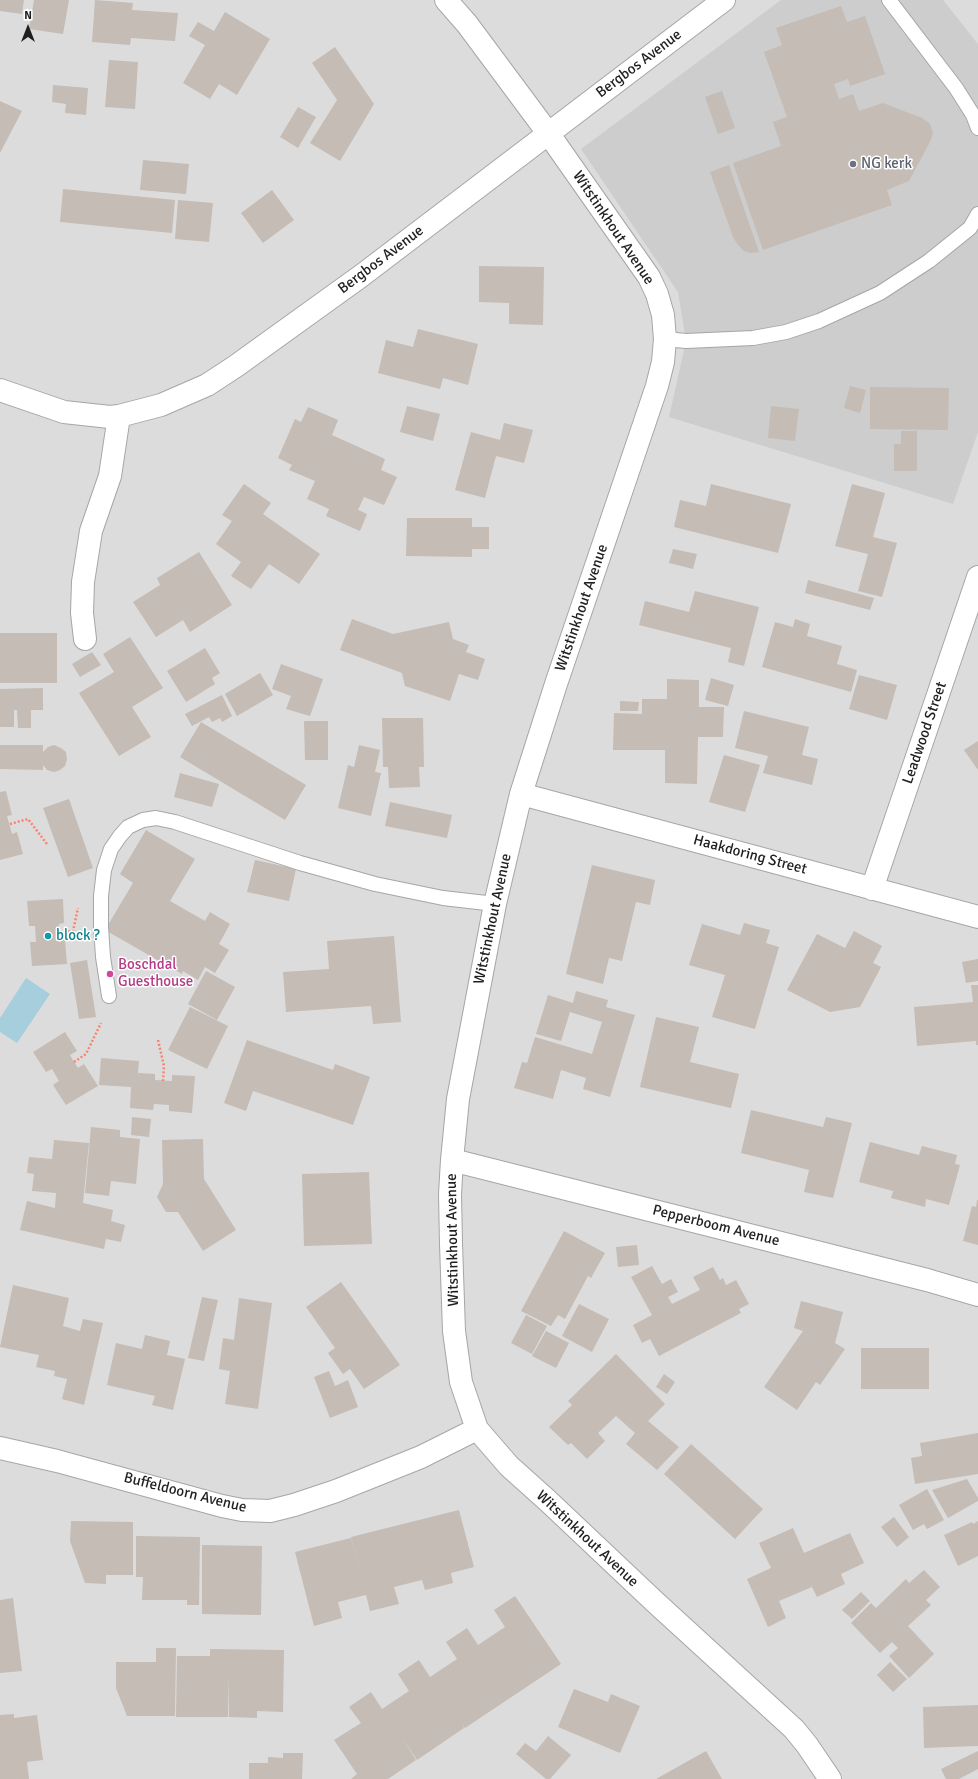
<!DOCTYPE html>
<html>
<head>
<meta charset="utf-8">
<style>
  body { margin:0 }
  #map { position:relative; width:978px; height:1779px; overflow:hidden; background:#f0ede6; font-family:Signika,sans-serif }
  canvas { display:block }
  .north { position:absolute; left:8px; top:8px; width:40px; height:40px; -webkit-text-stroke:3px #fff; paint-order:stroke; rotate:0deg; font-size:11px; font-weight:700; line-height:16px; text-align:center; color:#1f1f1f }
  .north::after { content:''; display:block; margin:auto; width:14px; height:18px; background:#1f1f1f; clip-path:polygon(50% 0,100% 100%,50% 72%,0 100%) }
</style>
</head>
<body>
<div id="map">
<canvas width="978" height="1779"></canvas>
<div class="north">N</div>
</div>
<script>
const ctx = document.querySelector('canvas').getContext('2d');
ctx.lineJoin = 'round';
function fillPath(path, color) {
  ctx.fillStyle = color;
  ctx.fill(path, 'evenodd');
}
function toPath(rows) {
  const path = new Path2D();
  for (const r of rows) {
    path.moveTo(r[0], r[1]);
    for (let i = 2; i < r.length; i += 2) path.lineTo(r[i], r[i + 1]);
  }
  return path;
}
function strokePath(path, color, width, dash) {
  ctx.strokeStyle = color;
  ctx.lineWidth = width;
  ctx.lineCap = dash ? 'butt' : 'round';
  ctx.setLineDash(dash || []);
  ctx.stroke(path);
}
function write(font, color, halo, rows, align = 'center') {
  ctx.font = font + ' Signika,sans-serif';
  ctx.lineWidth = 3;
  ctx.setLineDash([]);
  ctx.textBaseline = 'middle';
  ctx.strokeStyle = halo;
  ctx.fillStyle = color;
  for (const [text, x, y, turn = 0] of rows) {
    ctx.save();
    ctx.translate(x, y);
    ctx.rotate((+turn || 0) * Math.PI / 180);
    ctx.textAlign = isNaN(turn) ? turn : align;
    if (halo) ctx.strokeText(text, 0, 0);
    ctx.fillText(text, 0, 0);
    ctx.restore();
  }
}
const residential = toPath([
  [0,0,978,0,978,1779,0,1779]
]);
const religious = toPath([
  [781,0,943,0,978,44,978,432,953,504,669,417,686,341,678,292,581,149]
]);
const water = toPath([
  [26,978,50,994,17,1043,0,1032,0,1018]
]);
const building = toPath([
  [0,0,24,0,22,14,0,11],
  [34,0,69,0,63,34,29,29],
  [95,0,133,3,132,10,178,13,175,41,131,38,130,45,92,42],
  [841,6,847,22,865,16,885,74,850,86,848,79,834,84,839,99,853,94,859,111,883,103,922,118,930,124,933,133,930,142,909,181,887,190,892,205,763,250,733,163,781,146,773,122,787,117,764,52,782,45,776,28],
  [225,12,270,39,237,95,219,84,210,99,183,83,205,45,189,36,198,22,214,31],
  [335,47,374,104,340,161,310,143,337,100,312,63],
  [109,60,138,62,135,109,105,107],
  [53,85,88,88,86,115,65,113,66,104,52,102],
  [722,91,735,128,718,134,705,97],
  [0,101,22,111,0,153],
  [298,107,316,117,298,148,280,137],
  [143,160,189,164,186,194,140,190],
  [729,165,759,252,751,253,744,251,738,245,733,237,710,172],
  [63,189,175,200,172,233,60,222],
  [272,190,294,220,263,243,241,213],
  [178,200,213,203,209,242,175,239],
  [479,266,544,267,543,325,509,324,509,303,479,302],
  [418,329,478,344,468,385,443,378,440,389,378,373,386,340,413,347],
  [850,386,866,390,860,413,844,408],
  [870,387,949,388,948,430,870,429],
  [407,406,440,414,433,441,400,432],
  [771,406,799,409,795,441,768,438],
  [308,407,338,420,332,435,385,459,381,470,397,477,384,505,364,497,358,510,367,514,360,531,326,516,329,509,307,499,315,481,289,470,292,465,278,458,295,419,301,422],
  [504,423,533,430,524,463,496,456,485,498,455,490,471,432,500,440],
  [901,431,917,431,917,471,894,471,894,444,901,444],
  [244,484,271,503,263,514,320,554,299,584,269,564,251,589,231,576,241,562,216,544,232,521,222,515],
  [711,484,791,504,778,553,674,527,680,500,706,506],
  [852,484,885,493,873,537,897,543,882,597,858,591,868,554,835,546],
  [407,518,472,518,472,527,489,527,489,549,472,549,472,557,406,556],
  [673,549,697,554,693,569,669,563],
  [199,552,232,605,190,632,183,620,156,637,133,602,160,585,157,578],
  [808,580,874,598,870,610,805,593],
  [695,591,759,607,744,666,728,662,731,648,639,625,645,601,689,612],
  [352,619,393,634,449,622,453,639,469,645,466,652,485,659,478,680,459,674,450,701,405,686,402,673,340,650],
  [795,619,810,624,807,636,842,646,837,664,857,670,851,692,762,667,775,622,793,627],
  [0,633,57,633,57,683,0,683],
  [130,637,163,688,132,707,151,737,119,756,79,693,114,672,103,654],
  [205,648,220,673,212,678,215,684,186,702,167,671],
  [92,652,101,665,80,677,72,664],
  [281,664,323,679,310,716,286,709,291,696,272,689],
  [260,673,273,695,237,716,225,694],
  [859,675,897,685,887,720,849,709],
  [711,678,734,685,728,706,705,700],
  [667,679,699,680,699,707,724,707,723,737,698,737,697,784,665,783,665,750,613,750,614,713,642,714,642,699,667,699],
  [43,688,43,710,31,710,31,728,18,728,17,710,14,710,14,727,0,727,0,689],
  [222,695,232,716,222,722,220,718,212,722,209,717,192,726,185,714],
  [620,701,639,702,638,711,620,711],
  [744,711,809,727,802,755,818,759,812,785,763,773,768,756,735,748],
  [382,718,423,718,424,767,419,767,420,787,389,788,388,767,383,767],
  [304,721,328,721,328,760,305,760],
  [201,722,306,785,285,820,180,757],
  [978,741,978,770,964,750],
  [0,745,43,745,43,752,48,747,54,745,61,748,66,752,67,759,65,766,60,770,54,772,47,770,43,765,43,770,0,769],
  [359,745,380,750,375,772,381,773,371,816,338,808,348,765,354,767],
  [724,755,760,765,745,812,709,802],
  [180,773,219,784,212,807,174,797],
  [6,791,12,815,7,816,12,834,17,832,23,854,0,860,0,792],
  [69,799,93,868,68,877,43,808],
  [390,802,452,815,447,838,385,826],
  [146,830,195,859,170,901,205,921,210,912,230,924,219,944,229,950,215,973,205,967,198,980,183,971,182,974,105,930,133,883,120,874],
  [255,860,296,869,289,901,247,892],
  [592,865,655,880,650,905,636,902,622,961,609,958,603,984,566,974],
  [63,899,64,923,59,924,60,940,65,940,67,964,32,966,30,942,36,942,35,926,29,926,27,901],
  [744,923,770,930,766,943,779,947,755,1029,712,1017,725,975,689,965,702,924,740,935],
  [854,931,882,946,873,963,881,967,860,1007,830,1012,787,990,817,934,845,948],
  [394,936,401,1022,373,1024,371,1006,286,1012,283,972,329,969,327,941],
  [978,959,978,981,966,983,962,962],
  [87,960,96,1017,79,1019,70,963],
  [206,971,235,987,217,1020,188,1004],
  [971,985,978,985,978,1045,976,1045,976,1041,917,1046,914,1007,973,1002],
  [576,991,608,1000,606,1007,635,1015,610,1097,583,1089,586,1078,561,1070,553,1099,514,1088,522,1062,527,1063,535,1037,592,1054,602,1022,570,1012,561,1041,536,1034,548,995,573,1003],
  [190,1007,228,1026,207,1069,168,1050],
  [656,1017,699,1027,690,1062,739,1074,731,1108,640,1087],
  [65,1032,77,1051,70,1055,74,1062,78,1068,84,1064,98,1086,66,1105,53,1085,59,1081,52,1069,46,1072,33,1052],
  [247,1040,333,1070,335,1064,370,1077,353,1125,253,1091,246,1111,224,1103],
  [101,1058,139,1061,138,1073,155,1074,155,1080,172,1081,172,1075,195,1076,192,1113,169,1111,169,1105,154,1104,153,1110,130,1108,131,1087,99,1085],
  [751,1110,823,1127,826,1117,852,1123,833,1198,804,1192,809,1170,741,1153],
  [132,1117,151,1119,149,1137,131,1135],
  [91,1127,120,1130,120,1137,140,1139,136,1184,111,1181,109,1196,85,1193],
  [203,1139,204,1179,236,1230,203,1251,178,1212,166,1212,157,1197,163,1184,162,1140],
  [54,1140,89,1143,83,1203,113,1210,111,1221,125,1225,121,1242,106,1239,104,1249,20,1230,27,1201,55,1208,56,1193,32,1191,34,1174,27,1173,29,1157,52,1159],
  [870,1142,919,1155,922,1146,957,1155,955,1164,960,1165,949,1205,926,1199,925,1207,891,1198,893,1191,859,1182],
  [369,1172,372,1244,304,1246,302,1174],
  [977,1200,978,1200,978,1245,963,1241,972,1206,976,1207],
  [564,1231,605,1253,591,1278,588,1276,565,1319,558,1315,551,1326,521,1311],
  [637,1245,639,1265,618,1267,616,1247],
  [652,1266,662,1284,671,1279,678,1292,668,1297,672,1304,700,1290,693,1277,713,1267,720,1280,723,1278,726,1285,736,1280,749,1304,739,1309,741,1313,659,1356,650,1339,642,1343,633,1325,652,1315,631,1277],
  [341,1282,400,1365,364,1389,350,1369,343,1374,328,1353,335,1348,306,1307],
  [13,1285,69,1298,63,1326,80,1331,83,1319,103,1323,84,1405,62,1399,67,1379,54,1376,55,1371,36,1367,39,1355,0,1347],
  [202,1297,218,1300,204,1361,188,1358],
  [239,1298,272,1303,258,1409,225,1404,230,1371,219,1369,223,1338,234,1340],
  [801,1301,843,1312,835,1343,845,1349,820,1385,816,1382,797,1410,764,1387,803,1331,794,1328],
  [579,1304,609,1319,592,1352,562,1336],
  [526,1315,547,1326,532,1354,511,1343],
  [546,1331,569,1343,556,1368,532,1356],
  [145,1335,170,1341,167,1355,185,1359,173,1410,152,1405,155,1396,107,1385,116,1343,142,1349],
  [861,1348,929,1348,929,1389,861,1389],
  [616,1354,665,1404,648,1421,679,1447,657,1470,626,1444,635,1433,616,1416,598,1433,605,1441,587,1459,571,1443,568,1445,549,1427,572,1405,568,1401],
  [329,1371,335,1386,348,1380,358,1407,330,1418,314,1377],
  [664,1374,675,1382,667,1394,656,1387],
  [978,1433,978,1474,915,1484,911,1458,922,1456,920,1443],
  [691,1444,763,1509,735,1539,664,1474],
  [967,1479,978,1498,978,1501,948,1518,932,1490],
  [927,1489,944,1520,927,1529,924,1524,913,1530,899,1505],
  [459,1510,474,1567,451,1573,453,1583,425,1590,422,1580,394,1587,399,1604,370,1611,366,1595,338,1602,342,1618,314,1626,295,1552,351,1538,363,1585,351,1537],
  [894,1517,909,1537,897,1547,881,1527],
  [71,1521,133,1522,133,1575,106,1575,106,1584,85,1583,70,1541],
  [978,1521,978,1556,958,1566,944,1535,972,1522,973,1524],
  [793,1528,804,1553,850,1533,864,1563,841,1574,845,1584,817,1597,812,1587,779,1601,786,1618,768,1627,747,1579,771,1568,759,1543],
  [136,1536,200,1537,199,1605,187,1605,187,1600,142,1600,143,1577,136,1577],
  [202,1545,262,1546,261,1615,202,1614],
  [924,1570,940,1587,926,1600,931,1605,908,1626,934,1654,909,1678,889,1656,898,1648,892,1642,880,1653,851,1623,871,1603,876,1608,906,1579,909,1583],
  [861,1592,870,1601,852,1619,842,1610],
  [515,1596,561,1664,513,1696,510,1692,513,1696,465,1728,462,1724,464,1728,417,1760,402,1737,416,1760,388,1779,351,1779,357,1774,334,1740,361,1723,349,1707,371,1692,382,1709,409,1691,398,1674,419,1660,430,1677,457,1659,446,1642,467,1628,478,1645,505,1627,494,1610],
  [13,1598,22,1671,0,1673,0,1600],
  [156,1648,176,1648,175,1716,127,1716,116,1688,116,1662,156,1662],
  [210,1649,284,1650,283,1712,257,1711,257,1718,229,1717,229,1675,228,1717,176,1717,177,1656,210,1656],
  [890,1662,907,1679,893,1692,877,1675],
  [574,1689,608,1702,611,1694,640,1706,620,1753,558,1727],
  [978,1705,978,1746,924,1748,923,1707],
  [14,1714,14,1718,37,1715,43,1760,27,1762,29,1779,0,1779,0,1715],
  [548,1736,571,1755,550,1779,546,1779,516,1754,525,1743,536,1751],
  [706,1751,722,1779,656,1779],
  [978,1751,978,1769,959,1779,946,1779,941,1769],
  [283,1753,303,1753,302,1779,249,1779,249,1763,268,1763,268,1757,283,1758]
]);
const path = toPath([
  [10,824,28,819,47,844],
  [60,932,73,931,78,908],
  [158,1040,164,1066,163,1081],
  [74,1062,86,1054,101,1023]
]);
const service = toPath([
  [889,0,956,88,973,115,978,128],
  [665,339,686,341,753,338,786,332,819,321,880,293,929,261,970,228,978,214],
  [109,996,103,957,101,927,101,896,104,870,111,849,120,836,128,827,143,820,156,818,175,822,300,863,375,884,443,898,495,904]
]);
const minor = toPath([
  [446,0,467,24,548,133,649,277,657,294,663,315,665,339,663,362,657,386,556,684,521,794,495,904,458,1099,452,1160,450,1194,451,1244,454,1331,461,1382,477,1429,509,1466,548,1501,655,1602,794,1729,807,1745,830,1779],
  [0,390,64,412,110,417,119,416,161,405,207,385,236,366,361,276,724,0],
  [85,639,82,613,83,582,91,531,110,476,119,416],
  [521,794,978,917],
  [872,889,978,577],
  [452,1160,927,1280,978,1295],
  [0,1448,57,1461,222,1506,242,1510,270,1511,294,1505,336,1491,421,1457,477,1429]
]);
const markers = [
  [853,164,4,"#6b7280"],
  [48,936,4,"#0f9aa8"],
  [110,974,4,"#d1479c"]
];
const streetNames = [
  ["Bergbos Avenue",639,64,-37],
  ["Witstinkhout Avenue",613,228,56],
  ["Bergbos Avenue",381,260,-37],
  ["Witstinkhout Avenue",582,608,-71],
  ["Leadwood Street",925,733,-71],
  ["Haakdoring Street",750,855,15],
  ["Witstinkhout Avenue",493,919,-78],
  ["Pepperboom Avenue",716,1226,14],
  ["Witstinkhout Avenue",453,1240,-91],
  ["Buffeldoorn Avenue",185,1493,14],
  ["Witstinkhout Avenue",587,1539,43]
];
const worshipNames = [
  ["NG kerk",861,164]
];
const cultureNames = [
  ["block ?",56,936]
];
const hotelNames = [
  ["Boschdal",118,965],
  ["Guesthouse",118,982]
];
fillPath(residential, '#dddcdc');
fillPath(religious, '#cdcdcd');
fillPath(water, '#a7cedd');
fillPath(building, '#c4bcb5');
strokePath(service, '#a6a6a6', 16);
strokePath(minor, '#a6a6a6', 24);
strokePath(path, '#f7846f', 2.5, [2, 2]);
strokePath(service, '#fff', 14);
strokePath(minor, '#fff', 22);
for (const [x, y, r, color] of markers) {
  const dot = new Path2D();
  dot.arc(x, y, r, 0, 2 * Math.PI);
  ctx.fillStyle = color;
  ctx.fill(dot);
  strokePath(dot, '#fff', 1.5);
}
write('15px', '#1f1f1f', '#fff', streetNames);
write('15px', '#5b616d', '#fff', worshipNames, 'left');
write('15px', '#0d838f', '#fff', cultureNames, 'left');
write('15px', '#b23c85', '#fff', hotelNames, 'left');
</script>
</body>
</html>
